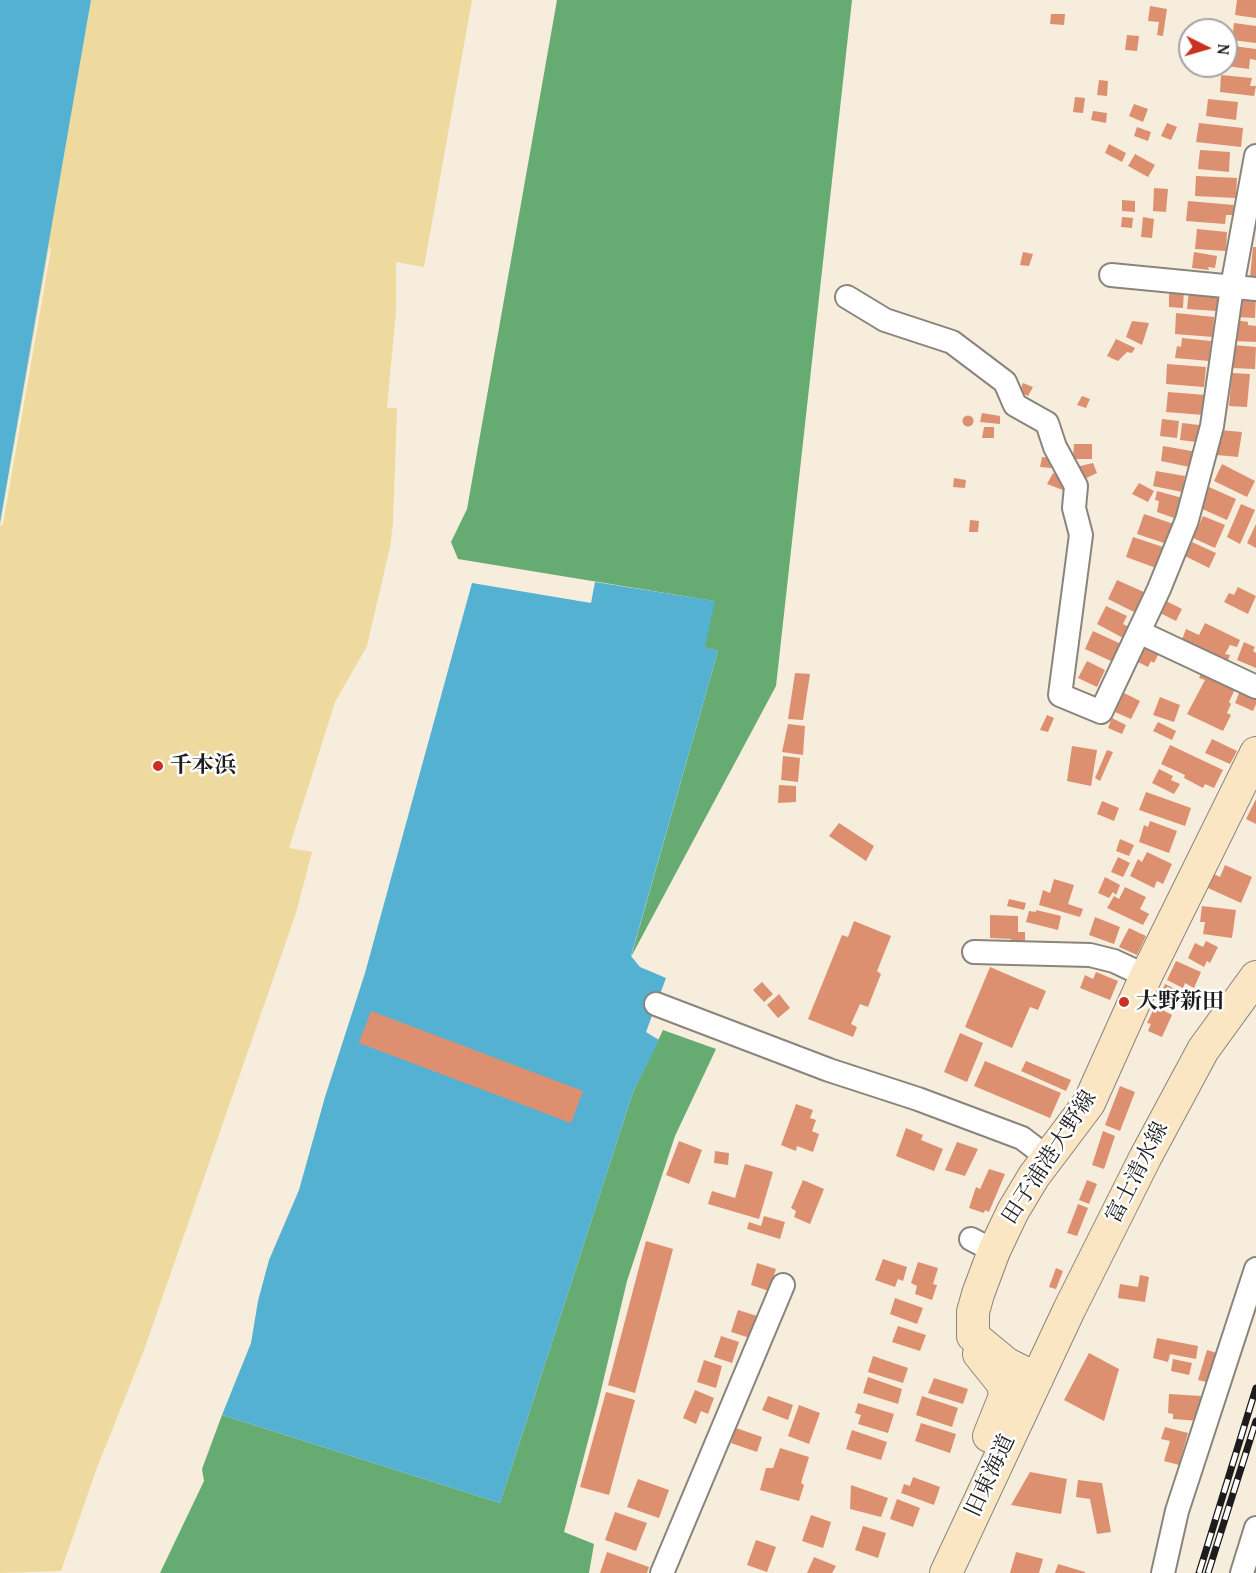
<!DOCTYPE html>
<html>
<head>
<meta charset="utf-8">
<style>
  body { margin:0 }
  #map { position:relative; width:1256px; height:1573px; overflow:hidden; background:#f6eddc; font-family:"Gentium Book Plus",serif }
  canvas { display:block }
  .north { position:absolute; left:1178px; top:18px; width:60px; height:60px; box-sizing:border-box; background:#fff; border:2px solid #a4a4a4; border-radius:50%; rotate:95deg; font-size:16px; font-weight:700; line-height:24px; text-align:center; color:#1c1c1c }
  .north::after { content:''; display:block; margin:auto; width:21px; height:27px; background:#c8321e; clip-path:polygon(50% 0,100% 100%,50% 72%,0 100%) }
</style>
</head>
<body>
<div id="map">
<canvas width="1256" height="1573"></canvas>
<div class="north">N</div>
</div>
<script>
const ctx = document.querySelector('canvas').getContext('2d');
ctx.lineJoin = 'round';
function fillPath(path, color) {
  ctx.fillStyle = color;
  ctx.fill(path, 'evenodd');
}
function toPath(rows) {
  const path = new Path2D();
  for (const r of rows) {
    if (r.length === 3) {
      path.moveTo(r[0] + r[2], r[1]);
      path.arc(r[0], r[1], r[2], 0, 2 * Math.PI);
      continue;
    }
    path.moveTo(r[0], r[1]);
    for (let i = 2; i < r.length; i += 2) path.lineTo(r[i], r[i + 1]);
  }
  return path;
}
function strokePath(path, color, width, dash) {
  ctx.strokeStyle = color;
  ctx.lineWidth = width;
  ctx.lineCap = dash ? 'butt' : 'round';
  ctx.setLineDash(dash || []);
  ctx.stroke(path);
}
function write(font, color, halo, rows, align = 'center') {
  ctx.font = font + ' "Gentium Book Plus","Noto Serif JP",serif';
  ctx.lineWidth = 5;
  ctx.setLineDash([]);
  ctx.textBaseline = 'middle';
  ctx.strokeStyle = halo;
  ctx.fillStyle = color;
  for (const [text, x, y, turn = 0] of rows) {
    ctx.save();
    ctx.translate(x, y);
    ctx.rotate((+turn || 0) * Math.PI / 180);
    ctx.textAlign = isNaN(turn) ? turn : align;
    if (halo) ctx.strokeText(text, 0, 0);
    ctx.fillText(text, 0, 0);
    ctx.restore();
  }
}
const forest = toPath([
  [557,0,852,0,776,686,631,957,718,651,704,647,714,601,458,559,451,542,467,509],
  [663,1030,716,1049,675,1136,627,1281,598,1403,564,1532,594,1544,589,1573,160,1573,204,1481,202,1469,222,1415,500,1503,633,1092]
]);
const sand = toPath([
  [91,0,472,0,424,267,396,262,396,311,387,408,397,408,393,523,390,547,367,646,335,702,289,848,312,852,296,913,144,1350,95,1473,61,1571,0,1573,0,523]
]);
const water = toPath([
  [0,0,91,0,0,523],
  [595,582,715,601,705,647,718,651,631,956,640,967,666,978,646,1032,659,1040,633,1092,500,1503,222,1415,251,1343,258,1301,269,1260,299,1190,325,1097,365,973,472,583,591,603]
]);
const pier = toPath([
  [49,248,51,249,3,524,0,526]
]);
const building = toPath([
  [1237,0,1256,0,1256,18,1235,15],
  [1150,6,1167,9,1163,36,1157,35,1159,22,1148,21],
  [1051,14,1065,14,1064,25,1050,24],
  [1234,23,1256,26,1256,43,1232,40],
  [1127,35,1139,36,1137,51,1125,50],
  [1226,45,1256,49,1256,60,1250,59,1249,69,1226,66],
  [1221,75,1252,78,1250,86,1256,86,1254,96,1220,92],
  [1099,80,1108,81,1107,96,1097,95],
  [1075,97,1085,98,1083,113,1073,112],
  [1208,99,1238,102,1236,120,1206,116],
  [1134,104,1148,109,1143,122,1129,116],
  [1093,111,1107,113,1106,123,1091,120],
  [1167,123,1177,127,1171,140,1161,136],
  [1199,123,1243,128,1241,147,1196,142],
  [1137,127,1151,132,1148,141,1134,136],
  [1109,144,1126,153,1122,162,1105,153],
  [1200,150,1230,152,1229,172,1198,169],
  [1135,154,1155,165,1148,177,1128,166],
  [1196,176,1237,178,1236,198,1195,196],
  [1154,188,1168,189,1166,212,1153,211],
  [1122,200,1135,201,1135,212,1122,211],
  [1188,201,1234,205,1233,215,1226,215,1225,224,1186,221],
  [1122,217,1133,218,1132,228,1121,227],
  [1143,217,1154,219,1152,238,1141,237],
  [1197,229,1227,232,1226,251,1195,249],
  [1253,247,1256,247,1256,278,1250,277],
  [1023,252,1033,254,1029,266,1020,265],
  [1194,252,1217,256,1215,268,1208,267,1209,270,1192,268],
  [1169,288,1184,289,1183,308,1169,307],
  [1189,289,1219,292,1217,311,1187,309],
  [1238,294,1256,296,1255,318,1235,317],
  [1176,313,1214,317,1213,337,1175,334],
  [1236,320,1248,322,1248,325,1256,326,1256,342,1233,341],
  [1132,321,1149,323,1142,345,1126,337],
  [1182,338,1211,341,1209,361,1175,358,1177,346,1181,347],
  [1116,339,1135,348,1132,353,1127,352,1118,361,1107,356],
  [1233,345,1256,347,1255,369,1231,368],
  [1167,364,1206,367,1204,387,1166,384],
  [1232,373,1250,374,1247,407,1229,406],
  [1023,383,1033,387,1028,396,1019,392],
  [1168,392,1206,395,1204,415,1166,412],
  [1082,396,1090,399,1086,408,1077,405],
  [982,413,1000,416,1000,424,980,422],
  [968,421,5.5],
  [1162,419,1179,421,1177,438,1160,436],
  [1182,423,1199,425,1197,442,1180,440],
  [984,427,994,427,994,438,982,438],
  [1220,430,1242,432,1238,457,1217,455],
  [1074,444,1092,444,1092,459,1073,459],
  [1163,446,1197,452,1194,468,1161,461],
  [1042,457,1052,458,1051,468,1040,467],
  [1093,463,1097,473,1080,481,1076,467],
  [1222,464,1255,481,1247,497,1214,481],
  [1156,471,1185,476,1182,492,1153,486],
  [1053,473,1066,479,1063,490,1047,484],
  [954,478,966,480,965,488,953,487],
  [1139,483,1154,491,1148,502,1132,494],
  [1209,487,1236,499,1227,520,1200,508],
  [1157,491,1186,499,1180,520,1157,512,1159,501,1155,500],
  [1241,504,1255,510,1240,544,1227,537],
  [1144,514,1174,524,1167,544,1137,534],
  [1203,516,1225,525,1215,548,1193,538],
  [970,520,979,521,978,532,969,532],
  [1256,524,1256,548,1247,543],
  [1133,537,1163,547,1156,568,1126,557],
  [1192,542,1216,553,1209,568,1185,556],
  [1117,580,1146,593,1136,613,1108,599],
  [1238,587,1256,596,1248,614,1224,602,1229,593,1234,595],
  [1166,601,1182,609,1176,621,1160,613],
  [1106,606,1127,616,1123,624,1131,628,1125,639,1097,624],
  [1205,623,1240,640,1237,647,1230,645,1225,654,1230,655,1226,666,1180,645,1186,629,1199,635],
  [1093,631,1121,644,1113,662,1085,649],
  [1244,642,1255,647,1253,651,1256,653,1256,668,1237,660],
  [1147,644,1160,651,1154,663,1151,661,1148,667,1138,662],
  [1087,661,1105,670,1097,687,1078,678],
  [1204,667,1236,687,1229,702,1231,704,1227,713,1231,715,1223,731,1187,714,1205,680,1199,678],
  [795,673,810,674,803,720,788,719],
  [1242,686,1256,692,1256,704,1253,711,1235,703],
  [1124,693,1140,701,1131,719,1115,712],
  [1160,697,1180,705,1174,722,1153,715],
  [1047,715,1054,718,1048,732,1040,730],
  [1112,718,1126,725,1122,734,1108,728],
  [1158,722,1176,731,1172,740,1153,731],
  [788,724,805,726,803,755,782,752],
  [1212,739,1237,751,1230,764,1205,753],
  [1170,745,1223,770,1214,788,1205,784,1203,788,1184,778,1185,775,1161,764],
  [1072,746,1097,750,1091,786,1067,781],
  [1107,750,1113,752,1100,781,1095,778],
  [783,756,800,758,798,782,781,780],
  [1159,769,1173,776,1171,780,1180,784,1174,794,1152,783],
  [779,785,796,786,796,802,778,803],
  [1146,792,1191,808,1185,826,1139,810],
  [1256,799,1256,824,1246,819],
  [1102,801,1119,808,1114,821,1097,814],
  [1150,821,1177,831,1169,853,1139,842,1144,825,1148,827],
  [839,823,874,846,866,861,829,836],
  [1120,839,1134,845,1129,856,1116,851],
  [1147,852,1172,864,1163,884,1157,881,1154,888,1130,876,1138,859,1142,862],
  [1118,857,1130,863,1123,877,1111,872],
  [1225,865,1252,877,1241,903,1208,888,1214,874,1220,877],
  [1105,877,1120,885,1116,895,1113,892,1109,898,1098,893],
  [1054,879,1074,885,1068,904,1083,909,1080,917,1039,905,1043,890,1050,893],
  [1125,887,1146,897,1140,909,1149,914,1143,925,1107,908,1114,896,1119,899],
  [1009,899,1026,903,1024,910,1007,906],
  [1202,906,1236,910,1232,938,1203,934,1205,922,1200,922],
  [1036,910,1061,916,1058,930,1026,922,1029,911,1036,912],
  [990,915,1018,916,1018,932,1025,932,1025,943,1011,942,1011,939,990,938],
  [1095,917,1120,927,1114,944,1089,935],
  [854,921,891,936,877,971,881,974,868,1007,860,1004,851,1024,857,1027,853,1037,808,1019,842,935,848,937],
  [1129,928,1146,936,1137,955,1119,947],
  [1206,941,1218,947,1210,963,1207,961,1204,967,1188,958,1195,943,1203,947],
  [1176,961,1201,972,1194,988,1185,983,1183,988,1167,980],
  [990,967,1046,991,1038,1010,1030,1007,1012,1048,965,1027],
  [1096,972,1118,981,1110,1000,1080,988,1085,975,1093,979],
  [762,982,773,994,764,1002,753,990],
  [1165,984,1183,993,1175,1011,1163,1005,1168,994,1162,991],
  [779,994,790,1008,778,1018,767,1005],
  [1155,1006,1172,1015,1162,1037,1148,1031,1151,1024,1147,1023],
  [371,1011,583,1091,571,1123,359,1043],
  [960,1033,983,1043,967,1082,944,1072],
  [985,1061,1061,1093,1050,1118,974,1086],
  [1026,1061,1071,1080,1066,1091,1021,1071],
  [1120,1086,1135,1092,1120,1131,1105,1125],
  [796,1104,813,1110,810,1118,816,1120,812,1131,819,1134,813,1152,797,1146,796,1151,781,1145],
  [906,1128,923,1135,921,1140,943,1149,934,1171,896,1156],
  [1103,1131,1115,1136,1104,1169,1092,1165],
  [679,1141,702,1150,689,1184,666,1175],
  [957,1142,978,1149,965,1176,945,1170],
  [715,1151,729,1153,728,1165,714,1163],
  [745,1164,773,1172,759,1219,708,1204,712,1191,735,1198],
  [989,1169,1005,1174,989,1212,985,1210,984,1213,969,1208,976,1187,980,1189],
  [803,1180,824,1189,810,1224,794,1217,796,1211,791,1208],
  [1087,1180,1097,1184,1089,1204,1079,1200],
  [1078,1204,1088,1208,1077,1236,1067,1233],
  [764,1216,785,1222,780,1239,747,1229,749,1222,761,1226],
  [646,1241,673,1249,635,1393,608,1385],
  [883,1259,907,1267,903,1281,898,1279,895,1287,875,1280],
  [918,1262,938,1268,933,1284,937,1285,932,1300,915,1294,917,1286,911,1283],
  [757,1263,776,1269,769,1291,751,1285],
  [1056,1268,1063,1271,1056,1289,1049,1287],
  [1140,1275,1149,1277,1145,1302,1118,1298,1120,1284,1138,1287],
  [895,1298,923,1308,917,1324,890,1314],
  [738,1310,757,1316,750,1338,731,1332],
  [898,1326,926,1335,920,1351,892,1342],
  [721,1336,739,1342,732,1363,714,1357],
  [1157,1338,1198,1346,1196,1359,1170,1354,1168,1362,1153,1358],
  [1207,1350,1220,1354,1211,1383,1198,1380],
  [1089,1353,1119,1369,1104,1421,1064,1400],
  [873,1356,908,1368,903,1383,868,1372],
  [1173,1359,1192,1363,1189,1375,1171,1371],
  [704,1360,722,1366,716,1388,697,1382],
  [868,1377,902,1389,898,1404,863,1393],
  [934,1378,968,1389,963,1404,928,1393],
  [695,1390,714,1398,708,1414,701,1411,696,1424,683,1418],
  [606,1392,635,1400,609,1495,580,1487],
  [1169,1394,1201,1396,1199,1421,1173,1419,1173,1414,1168,1413],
  [768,1396,793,1405,788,1420,762,1410],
  [922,1396,958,1408,952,1427,916,1415],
  [858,1403,894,1414,888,1433,858,1424,861,1415,855,1413],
  [799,1405,820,1413,809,1444,788,1436],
  [921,1423,956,1434,950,1453,915,1441],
  [1165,1427,1188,1433,1179,1465,1164,1461,1170,1441,1161,1439],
  [736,1428,762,1437,757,1452,731,1443],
  [852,1430,887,1442,881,1460,846,1449],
  [780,1448,809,1457,801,1483,804,1485,799,1501,760,1490,766,1468,773,1468],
  [1030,1472,1067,1479,1061,1514,1011,1505],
  [913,1477,940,1487,934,1505,901,1493,904,1484,910,1486],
  [638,1479,669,1490,659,1518,627,1507],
  [1078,1480,1102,1483,1111,1532,1097,1534,1090,1499,1076,1497],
  [851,1485,888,1498,881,1517,850,1509],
  [897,1499,920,1508,913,1527,890,1519],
  [615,1512,647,1523,636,1551,605,1540],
  [811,1515,831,1522,823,1548,802,1541],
  [863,1526,886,1533,878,1558,855,1550],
  [756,1540,776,1547,767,1572,747,1565],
  [607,1552,649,1567,647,1573,600,1573],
  [1016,1552,1043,1559,1039,1573,1010,1573],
  [814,1557,836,1566,832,1573,807,1573],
  [1058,1564,1085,1572,1085,1573,1055,1573]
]);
const minor = toPath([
  [1111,275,1256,289],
  [847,297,885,320,952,342,1005,382,1015,405,1047,423,1055,447,1076,486,1074,508,1081,535,1060,695,1101,712,1159,589,1187,520,1212,426,1232,287,1256,156],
  [1139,632,1256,687],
  [974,952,1090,955,1114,961,1146,976],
  [656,1004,829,1070,918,1099,1022,1138,1047,1157],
  [971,1239,994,1251],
  [662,1573,783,1285],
  [1163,1573,1177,1511,1256,1269],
  [1242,1573,1256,1528]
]);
const secondary = toPath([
  [979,1354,1003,1384,1005,1396,989,1436],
  [1037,1379,1007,1364,973,1336,973,1312,978,1294,994,1251,1013,1211,1034,1176,1089,1103,1146,976,1256,753],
  [946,1573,1069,1310,1145,1158,1203,1050,1256,977]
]);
const rail = toPath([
  [1199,1573,1256,1388],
  [1208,1573,1256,1421]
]);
const markers = [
  [158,766,6,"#c8321e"],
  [1124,1002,6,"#c8321e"]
];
const poiNames = [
  ["千本浜",170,766],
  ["大野新田",1136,1002]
];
const streetNames = [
  ["田子浦港大野線",1050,1158,-57],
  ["富士清水線",1138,1173,-63],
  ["旧東海道",991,1476,-65]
];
fillPath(forest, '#66ab71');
fillPath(sand, '#eeda9e');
fillPath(water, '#54b1d2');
fillPath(pier, '#f6eddc');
fillPath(building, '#dd906f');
strokePath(minor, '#89847c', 26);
strokePath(secondary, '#89847c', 34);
strokePath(minor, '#fff', 22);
strokePath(secondary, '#fbe6c4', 32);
strokePath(rail, '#1c1c1c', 7);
strokePath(rail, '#fff', 4.5, [14]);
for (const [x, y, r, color] of markers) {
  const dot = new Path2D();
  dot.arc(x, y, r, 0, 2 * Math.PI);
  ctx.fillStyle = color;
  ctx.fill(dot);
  strokePath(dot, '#fff', 2);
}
write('bold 22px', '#1c1c1c', '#fff', poiNames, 'left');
write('22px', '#1c1c1c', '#fff', streetNames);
</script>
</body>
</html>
